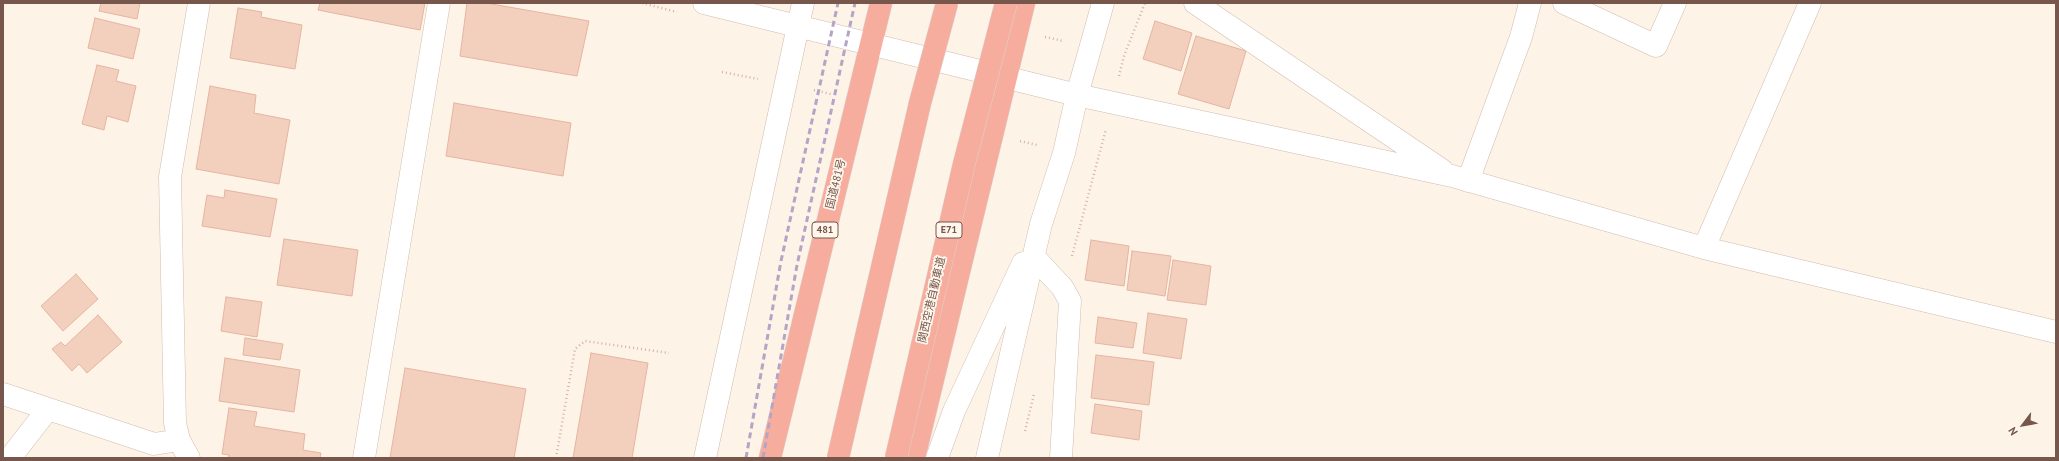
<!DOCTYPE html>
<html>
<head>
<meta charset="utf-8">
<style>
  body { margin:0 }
  #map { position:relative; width:2059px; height:461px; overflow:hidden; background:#fdf3e7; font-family:"PT Sans",sans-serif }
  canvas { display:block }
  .frame { position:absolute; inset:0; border:4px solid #77574b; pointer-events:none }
  .north { position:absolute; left:2003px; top:405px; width:40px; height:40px; -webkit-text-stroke:3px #fff7ee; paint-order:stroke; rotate:238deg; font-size:11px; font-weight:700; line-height:16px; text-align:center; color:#77574b }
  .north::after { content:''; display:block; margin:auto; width:14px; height:18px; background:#77574b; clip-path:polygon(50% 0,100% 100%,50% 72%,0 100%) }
</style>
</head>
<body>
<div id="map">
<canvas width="2059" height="461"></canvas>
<div class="frame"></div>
<div class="north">N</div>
</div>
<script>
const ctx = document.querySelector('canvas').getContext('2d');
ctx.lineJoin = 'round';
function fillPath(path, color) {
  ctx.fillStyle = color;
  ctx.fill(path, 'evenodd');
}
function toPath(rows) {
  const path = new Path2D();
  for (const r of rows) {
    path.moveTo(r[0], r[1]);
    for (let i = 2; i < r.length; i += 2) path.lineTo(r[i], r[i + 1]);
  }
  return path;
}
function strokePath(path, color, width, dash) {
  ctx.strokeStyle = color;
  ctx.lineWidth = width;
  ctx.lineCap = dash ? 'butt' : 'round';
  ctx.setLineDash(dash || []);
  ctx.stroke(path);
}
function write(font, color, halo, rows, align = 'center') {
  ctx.font = font + ' "PT Sans","Noto Sans JP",sans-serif';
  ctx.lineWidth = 3.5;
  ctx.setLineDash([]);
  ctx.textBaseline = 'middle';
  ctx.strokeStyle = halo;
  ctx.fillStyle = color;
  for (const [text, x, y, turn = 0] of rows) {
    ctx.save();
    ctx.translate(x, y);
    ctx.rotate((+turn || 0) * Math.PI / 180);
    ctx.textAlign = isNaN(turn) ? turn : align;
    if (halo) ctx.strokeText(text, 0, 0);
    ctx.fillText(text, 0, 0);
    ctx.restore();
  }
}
const building = toPath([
  [101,3,140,3,137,19,99,11,101,3],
  [320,3,425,3,420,30,318,10,320,3],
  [467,3,486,3,589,21,577,76,460,56,467,3],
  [238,8,262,12,261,17,302,25,295,69,230,58,238,8],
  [95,18,140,29,133,59,88,48,95,18],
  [1155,21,1192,33,1181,71,1143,59,1155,21],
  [1196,36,1246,51,1229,109,1178,94,1196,36],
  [97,65,119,70,116,81,136,86,128,122,107,116,104,130,82,124,97,65],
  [210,86,256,95,254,113,290,120,279,184,196,169,210,86],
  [454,103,571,123,563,176,446,156,454,103],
  [225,190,277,199,270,237,202,226,207,195,224,198,225,190],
  [284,239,358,250,352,296,277,285,284,239],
  [1091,240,1129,246,1124,286,1085,280,1091,240],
  [1132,251,1171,256,1165,296,1127,290,1132,251],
  [1173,260,1211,266,1206,305,1167,300,1173,260],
  [76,274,98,299,63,331,41,306,76,274],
  [226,297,262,302,257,337,221,331,226,297],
  [1148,313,1187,319,1181,359,1143,353,1148,313],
  [98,315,122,342,87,373,79,364,72,371,52,349,61,342,65,346,98,315],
  [1098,317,1137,323,1133,348,1095,343,1098,317],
  [245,338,283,344,280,360,243,355,245,338],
  [591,353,648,363,632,458,573,458,591,353],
  [1096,355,1154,362,1149,405,1091,398,1096,355],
  [225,358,300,370,294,412,219,401,225,358],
  [405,368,526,389,514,458,390,458,405,368],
  [1095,404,1142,411,1139,440,1091,433,1095,404],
  [229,408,257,412,254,426,305,434,303,450,321,453,320,458,228,458,229,455,222,454,229,408]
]);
const path = toPath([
  [642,3,677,12],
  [1045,37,1063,41],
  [722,72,758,79],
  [1119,76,1124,56,1145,3],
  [814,90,831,94],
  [1020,141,1037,145],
  [1072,256,1106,129],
  [1025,431,1034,394],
  [556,458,575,349,585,341,669,353]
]);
const street = toPath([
  [704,3,1077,95,1452,176,1704,248,2056,332],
  [1195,3,1442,170],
  [1564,3,1656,46,1675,3],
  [1468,181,1521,37,1530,3],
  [1704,248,1810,3],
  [1034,257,1062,287,1070,301,1061,458],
  [3,394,154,444,179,440],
  [10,458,48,409],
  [189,458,179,440,175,423,170,177,199,3],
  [364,458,439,3],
  [705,458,803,3],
  [937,458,954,411,1023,263],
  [987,458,1041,224,1064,153,1077,95,1103,3]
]);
const highway = toPath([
  [770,458,881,3],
  [914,458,1024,3]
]);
const rail = toPath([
  [746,458,781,261,838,3],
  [763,458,797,265,855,3]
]);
const highwayBridge = toPath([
  [838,458,920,103,947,3],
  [896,458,964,164,1006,3]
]);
const shields = [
  [825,230,26],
  [949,230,26]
];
const shieldNames = [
  ["481",825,230],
  ["E71",949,230]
];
const streetNames = [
  ["国道481号",836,184,-76],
  ["関西空港自動車道",932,300,-77]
];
fillPath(building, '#f3cfbe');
strokePath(building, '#e6b49f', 1);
strokePath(street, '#d1bcaf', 23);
strokePath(highway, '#dcd3d0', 23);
strokePath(path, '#d8b2a1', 2.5, [1, 3]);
strokePath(street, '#fff', 22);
strokePath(highway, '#f7ad9e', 22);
strokePath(rail, '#b4a5c7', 3, [6, 4]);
strokePath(highwayBridge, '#dcd3d0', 23, []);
strokePath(highwayBridge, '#f7ad9e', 22);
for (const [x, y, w] of shields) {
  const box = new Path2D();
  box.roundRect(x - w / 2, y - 8, w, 16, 3);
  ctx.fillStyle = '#fff7ee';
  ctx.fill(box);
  strokePath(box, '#77574b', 1);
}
write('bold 10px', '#77574b', null, shieldNames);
write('11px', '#77574b', '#fff7ee', streetNames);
</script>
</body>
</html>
